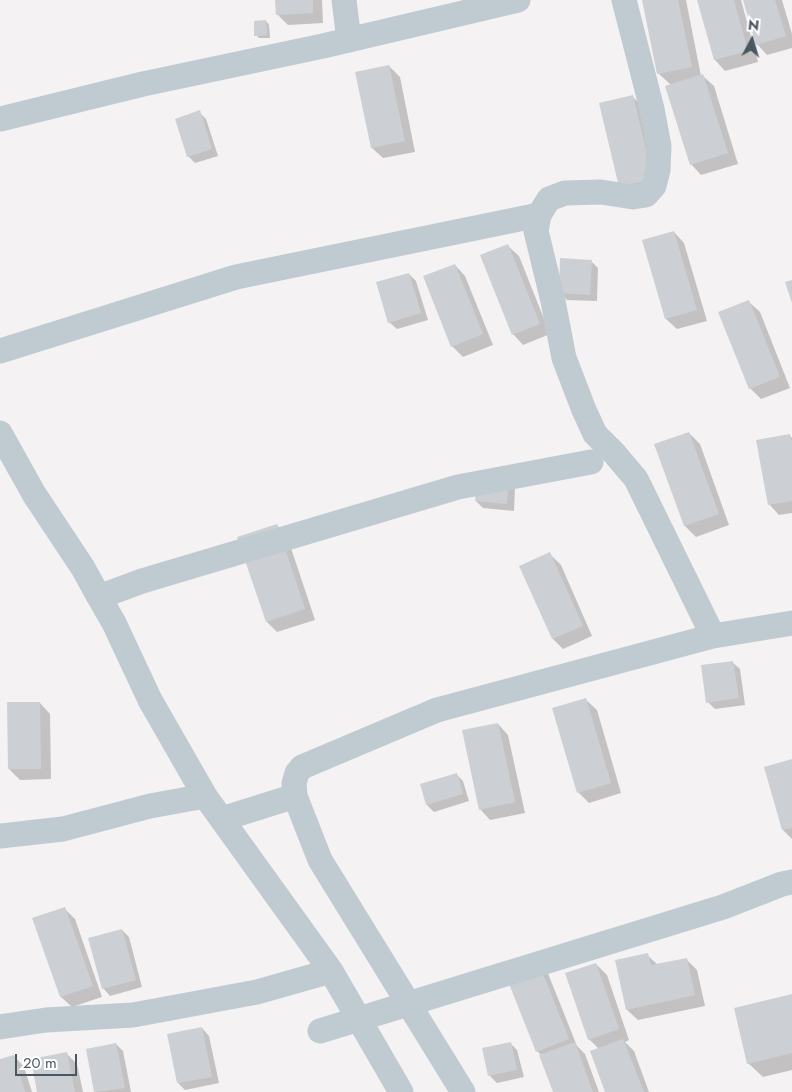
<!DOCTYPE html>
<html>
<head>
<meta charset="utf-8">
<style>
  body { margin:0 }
  #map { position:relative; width:792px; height:1092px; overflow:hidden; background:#f4f2f2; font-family:Jost,sans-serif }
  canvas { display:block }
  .north { position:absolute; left:727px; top:15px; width:50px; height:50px; -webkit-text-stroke:4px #fff; paint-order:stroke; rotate:6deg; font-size:14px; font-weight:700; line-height:20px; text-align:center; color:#495860 }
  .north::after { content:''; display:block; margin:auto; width:18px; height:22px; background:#495860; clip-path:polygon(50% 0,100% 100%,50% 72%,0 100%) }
  .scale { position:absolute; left:15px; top:1054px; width:62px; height:22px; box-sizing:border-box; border:2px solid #495860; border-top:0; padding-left:6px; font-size:15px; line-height:18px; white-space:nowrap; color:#495860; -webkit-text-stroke:4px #fff; paint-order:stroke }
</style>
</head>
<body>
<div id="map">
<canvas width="792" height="1092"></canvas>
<div class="north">N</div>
<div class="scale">20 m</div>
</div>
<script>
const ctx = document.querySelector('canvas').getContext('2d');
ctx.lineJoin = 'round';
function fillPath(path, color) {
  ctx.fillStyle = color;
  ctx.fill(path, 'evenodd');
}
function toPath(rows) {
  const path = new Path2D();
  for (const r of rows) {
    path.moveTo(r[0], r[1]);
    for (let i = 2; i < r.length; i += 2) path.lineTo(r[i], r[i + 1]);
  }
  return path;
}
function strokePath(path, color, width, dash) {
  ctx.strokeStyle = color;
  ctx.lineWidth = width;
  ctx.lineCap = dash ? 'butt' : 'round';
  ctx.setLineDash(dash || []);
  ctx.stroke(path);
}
const shadow = toPath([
  [277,0,322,0,323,23,288,25,277,14],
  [644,0,686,0,701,76,703,76,714,86,738,164,701,175,691,164,671,85,658,73],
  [698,0,741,0,758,62,725,71,715,60],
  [744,0,782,0,792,34,792,48,767,55,757,44],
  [266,21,269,25,270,38,259,38,256,35],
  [389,66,400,77,415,152,383,158,372,148],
  [633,97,643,107,663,189,631,197],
  [199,112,206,119,218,156,195,163,188,156],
  [674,232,684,243,707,321,677,329,666,319],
  [508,246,519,256,550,334,523,345,513,334],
  [591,261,598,268,597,301,567,300,560,292],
  [455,265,465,276,493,345,463,357,452,346],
  [409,274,416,281,428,320,397,329,389,322],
  [749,302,760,312,790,388,761,399,750,388],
  [689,433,700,444,729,525,696,537,685,526,656,445],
  [790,436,792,438,792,513,779,515,769,504],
  [515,487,514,511,483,508,476,501],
  [277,525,287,536,315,620,277,632,267,622],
  [550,554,561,565,592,636,563,649,553,639],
  [732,662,740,669,745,705,715,709,708,702],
  [586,700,597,710,621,793,589,803,578,792],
  [40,703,50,714,51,779,20,780,9,769],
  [498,724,508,735,525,813,490,820,480,809],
  [792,760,792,839,783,830,765,768],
  [456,774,463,781,469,801,434,812,427,805,421,785],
  [64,908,75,919,102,997,72,1007,61,997,33,918],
  [122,930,129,937,142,987,110,996,103,988],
  [647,955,658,965,686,959,697,970,705,1006,638,1020,627,1010],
  [596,964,607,975,629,1040,625,1042,634,1051,649,1092,607,1092,599,1049,589,1039],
  [547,971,577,1046,585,1054,599,1092,554,1092,541,1055,537,1051,506,972],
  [792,995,792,1070,763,1077,748,1063],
  [202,1028,209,1036,219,1083,185,1090,178,1083],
  [510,1043,517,1050,524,1077,497,1083,490,1076,483,1049],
  [116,1044,123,1051,131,1092,96,1092,87,1050],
  [66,1053,77,1064,83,1092,38,1092],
  [14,1056,24,1067,32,1092,0,1092,0,1061]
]);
const building = toPath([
  [275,0,313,0,313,13,276,15],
  [642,0,678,0,692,67,657,74],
  [697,0,734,0,748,51,714,60],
  [743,0,775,0,786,36,756,45],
  [266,20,267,35,254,36,254,21],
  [389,65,405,141,371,148,355,72],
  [703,74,728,153,690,165,665,86],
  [633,95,653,179,619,187,599,103],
  [200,110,212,149,187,157,175,119],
  [674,231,697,310,665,319,642,240],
  [508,244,540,324,512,335,480,255],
  [560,258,592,260,590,295,559,293],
  [455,264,483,334,451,347,423,276],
  [409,273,421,313,388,323,376,282],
  [792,280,792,303,785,282],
  [749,300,780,377,749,389,718,312],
  [689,432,719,514,684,526,654,444],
  [790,434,792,443,792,501,768,505,756,440],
  [477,476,509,479,507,504,475,501],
  [277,524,305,609,266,622,237,537],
  [550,552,583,626,552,639,519,566],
  [733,661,739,698,706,703,701,665],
  [586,698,611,783,577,793,552,708],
  [7,702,40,702,41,769,8,769],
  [498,723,515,802,479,810,462,730],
  [792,759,792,828,782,830,764,767],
  [457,773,463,794,426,805,420,784],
  [65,907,93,986,60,997,32,918],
  [122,929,136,980,102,989,88,938],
  [648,953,651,965,687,958,695,995,626,1010,615,960],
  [537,959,569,1039,536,1052,504,971],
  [596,963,619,1029,588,1040,565,973],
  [792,994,792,1053,747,1064,734,1008],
  [202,1027,212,1077,177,1083,167,1034],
  [623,1039,644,1092,605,1092,590,1051],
  [511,1042,517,1070,488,1076,482,1048],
  [575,1042,593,1092,553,1092,539,1055],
  [116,1043,125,1088,94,1092,86,1049],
  [67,1052,75,1092,37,1092,31,1059],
  [14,1055,25,1092,0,1092,0,1059]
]);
const minor = toPath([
  [344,0,349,40],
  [0,119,143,84,323,46,518,0],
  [0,351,236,277,539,215],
  [0,433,34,494,83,568,99,597,114,623,150,700,205,796,331,971,401,1092],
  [99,597,142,581,458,487,591,462],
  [713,636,792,623],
  [222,819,295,796],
  [0,836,63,829,150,806,205,796],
  [0,1027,46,1020,133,1015,257,992,331,971],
  [320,1031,723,907,782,884,792,882],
  [463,1092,320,860,295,796,294,783,297,773,302,767,437,710,713,636,636,479,614,453,595,434,584,410,564,358,553,301,536,231,539,215,549,199,565,193,601,192,633,197,646,195,654,186,658,170,659,146,652,109,624,0]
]);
fillPath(shadow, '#0003');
fillPath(building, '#ccd0d4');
strokePath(minor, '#bfcbd1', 25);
</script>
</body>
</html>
